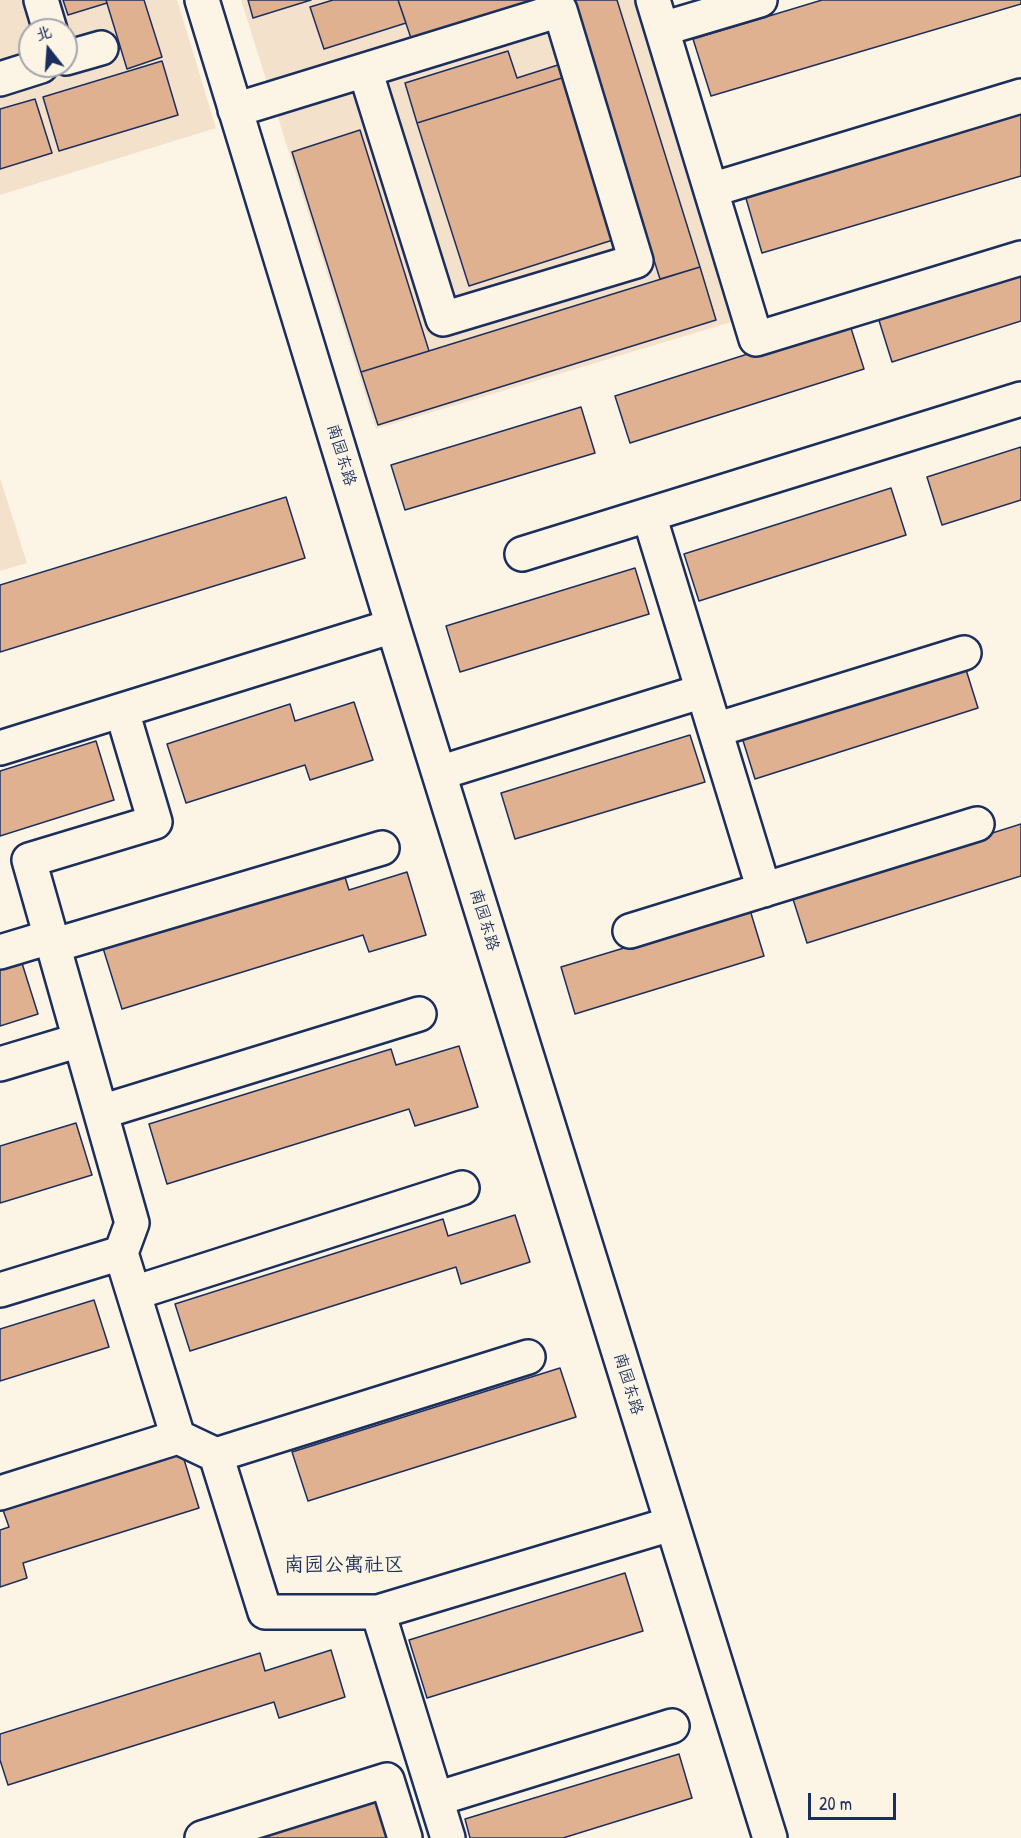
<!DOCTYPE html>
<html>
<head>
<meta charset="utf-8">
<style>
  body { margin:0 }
  #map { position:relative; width:1021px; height:1838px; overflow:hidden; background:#fcf5e5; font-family:"Patrick Hand","LXGW WenKai TC",sans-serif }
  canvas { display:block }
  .north { position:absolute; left:18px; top:18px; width:60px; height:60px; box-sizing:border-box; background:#fcf5e5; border:2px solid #a2a6af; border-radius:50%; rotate:343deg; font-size:16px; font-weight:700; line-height:24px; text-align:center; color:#1b2f5e }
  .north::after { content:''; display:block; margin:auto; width:21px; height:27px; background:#1b2f5e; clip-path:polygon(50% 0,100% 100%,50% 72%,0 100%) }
  .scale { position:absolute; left:808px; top:1793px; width:88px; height:27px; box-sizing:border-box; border:3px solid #1b2f5e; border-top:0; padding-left:8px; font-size:18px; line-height:21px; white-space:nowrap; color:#1b2f5e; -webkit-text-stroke:4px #fcf5e5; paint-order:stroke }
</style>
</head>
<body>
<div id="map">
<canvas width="1021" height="1838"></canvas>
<div class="north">北</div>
<div class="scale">20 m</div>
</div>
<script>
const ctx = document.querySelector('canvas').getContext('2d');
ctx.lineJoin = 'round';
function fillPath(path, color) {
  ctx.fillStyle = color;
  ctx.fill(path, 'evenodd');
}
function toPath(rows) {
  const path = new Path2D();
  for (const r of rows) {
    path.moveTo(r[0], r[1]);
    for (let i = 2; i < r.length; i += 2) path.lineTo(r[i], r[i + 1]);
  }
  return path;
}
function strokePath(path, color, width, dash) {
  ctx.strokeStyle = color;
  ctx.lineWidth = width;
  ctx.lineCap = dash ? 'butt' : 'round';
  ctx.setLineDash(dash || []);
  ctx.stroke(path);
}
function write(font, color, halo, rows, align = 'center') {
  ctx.font = font + ' "Patrick Hand","LXGW WenKai TC",sans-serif';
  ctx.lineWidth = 4.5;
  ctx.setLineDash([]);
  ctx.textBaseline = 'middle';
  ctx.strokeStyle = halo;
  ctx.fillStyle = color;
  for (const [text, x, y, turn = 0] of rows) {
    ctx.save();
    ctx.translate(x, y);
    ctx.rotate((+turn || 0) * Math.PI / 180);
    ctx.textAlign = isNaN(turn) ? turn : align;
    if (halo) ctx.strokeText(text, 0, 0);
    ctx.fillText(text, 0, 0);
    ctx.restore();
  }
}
const built = toPath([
  [0,0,177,0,216,128,0,195],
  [30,30,66,30,66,66,30,66],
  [241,0,640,0,738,320,376,429],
  [0,478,27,563,0,571]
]);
const building = toPath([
  [63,0,106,0,107,3,68,15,63,0],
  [106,0,144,0,162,57,127,69,106,0],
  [248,0,311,0,253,18,248,0],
  [333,0,398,0,406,23,324,49,310,7,333,0],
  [398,0,553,0,414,47,398,0],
  [572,0,617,0,700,267,660,279,572,0],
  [822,0,1021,0,1021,4,711,96,693,39,822,0],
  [508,51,517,78,561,64,565,77,417,123,405,83,508,51],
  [162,61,178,115,59,151,43,97,162,61],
  [565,77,616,239,469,286,417,123,565,77],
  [35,99,52,153,0,169,0,109,35,99],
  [1021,112,1021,176,762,253,745,195,1021,112],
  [360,130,429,351,361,372,292,152,360,130],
  [700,267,716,320,378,425,361,372,700,267],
  [1021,268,1021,321,892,362,877,314,1021,268],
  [849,322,864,369,630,443,615,396,849,322],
  [581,407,595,453,405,510,391,465,581,407],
  [1021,447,1021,500,942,525,927,477,1021,447],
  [891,488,906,535,699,601,684,554,891,488],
  [286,497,305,558,0,652,0,585,286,497],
  [635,568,649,614,460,672,446,626,635,568],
  [963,660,978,708,755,779,740,731,963,660],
  [354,702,373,760,310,780,305,765,186,803,167,744,290,704,295,721,354,702],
  [690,735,705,782,515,839,501,793,690,735],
  [96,741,114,800,0,836,0,771,96,741],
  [1021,824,1021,876,807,943,792,896,1021,824],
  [407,872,426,935,369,952,363,935,122,1009,103,948,344,874,349,890,407,872],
  [750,910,764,956,575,1014,561,967,750,910],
  [21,960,38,1014,0,1026,0,967,21,960],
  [459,1046,478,1107,415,1126,409,1109,167,1184,149,1124,391,1049,396,1065,459,1046],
  [76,1123,92,1175,0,1203,0,1146,76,1123],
  [515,1215,530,1262,461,1284,456,1267,190,1351,175,1304,443,1219,448,1236,515,1215],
  [94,1300,109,1347,0,1381,0,1329,94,1300],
  [560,1368,576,1417,308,1501,292,1452,560,1368],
  [182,1453,199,1508,23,1563,27,1578,0,1587,0,1530,9,1527,3,1510,182,1453],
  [625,1573,643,1631,427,1698,409,1640,625,1573],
  [331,1650,345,1697,279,1718,274,1702,8,1785,0,1760,0,1734,260,1653,265,1671,331,1650],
  [679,1754,692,1798,563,1838,470,1838,465,1819,679,1754],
  [376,1799,389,1838,250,1838,376,1799]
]);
const minor = toPath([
  [41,0,50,30],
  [202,0,393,626,770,1838],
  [653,0,756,339,1021,258],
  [662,29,760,0],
  [66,58,101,48],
  [0,79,41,66],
  [235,110,560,10,636,261,443,319,365,70],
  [711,190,1021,96],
  [649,515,764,890],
  [522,554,1021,399],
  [715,730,964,653],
  [0,748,393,626],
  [439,773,703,691],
  [630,931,977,824],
  [52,946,382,848],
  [0,952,50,937],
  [0,1064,80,1040],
  [101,1112,419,1014],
  [121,1253,178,1437,216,1455,265,1612,378,1612,448,1838],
  [0,1290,121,1253,132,1223,29,860,155,822,122,711],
  [134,1293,462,1188],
  [216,1455,528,1357],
  [0,1493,178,1437],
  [378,1612,671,1524],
  [436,1799,672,1726],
  [202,1838,387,1780,405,1838]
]);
const streetNames = [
  ["南园东路",341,455,73],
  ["南园东路",484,920,73],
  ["南园东路",628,1384,73]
];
const quarterNames = [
  ["南园公寓社区",344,1566]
];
fillPath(built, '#f4e1cc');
fillPath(building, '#e0b191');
strokePath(building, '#1b2f5e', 1.5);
strokePath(minor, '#1b2f5e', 38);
strokePath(minor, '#fcf5e5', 33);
write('16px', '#1b2f5e', '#fcf5e5', streetNames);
write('20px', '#1b2f5e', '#fcf5e5', quarterNames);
</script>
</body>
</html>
